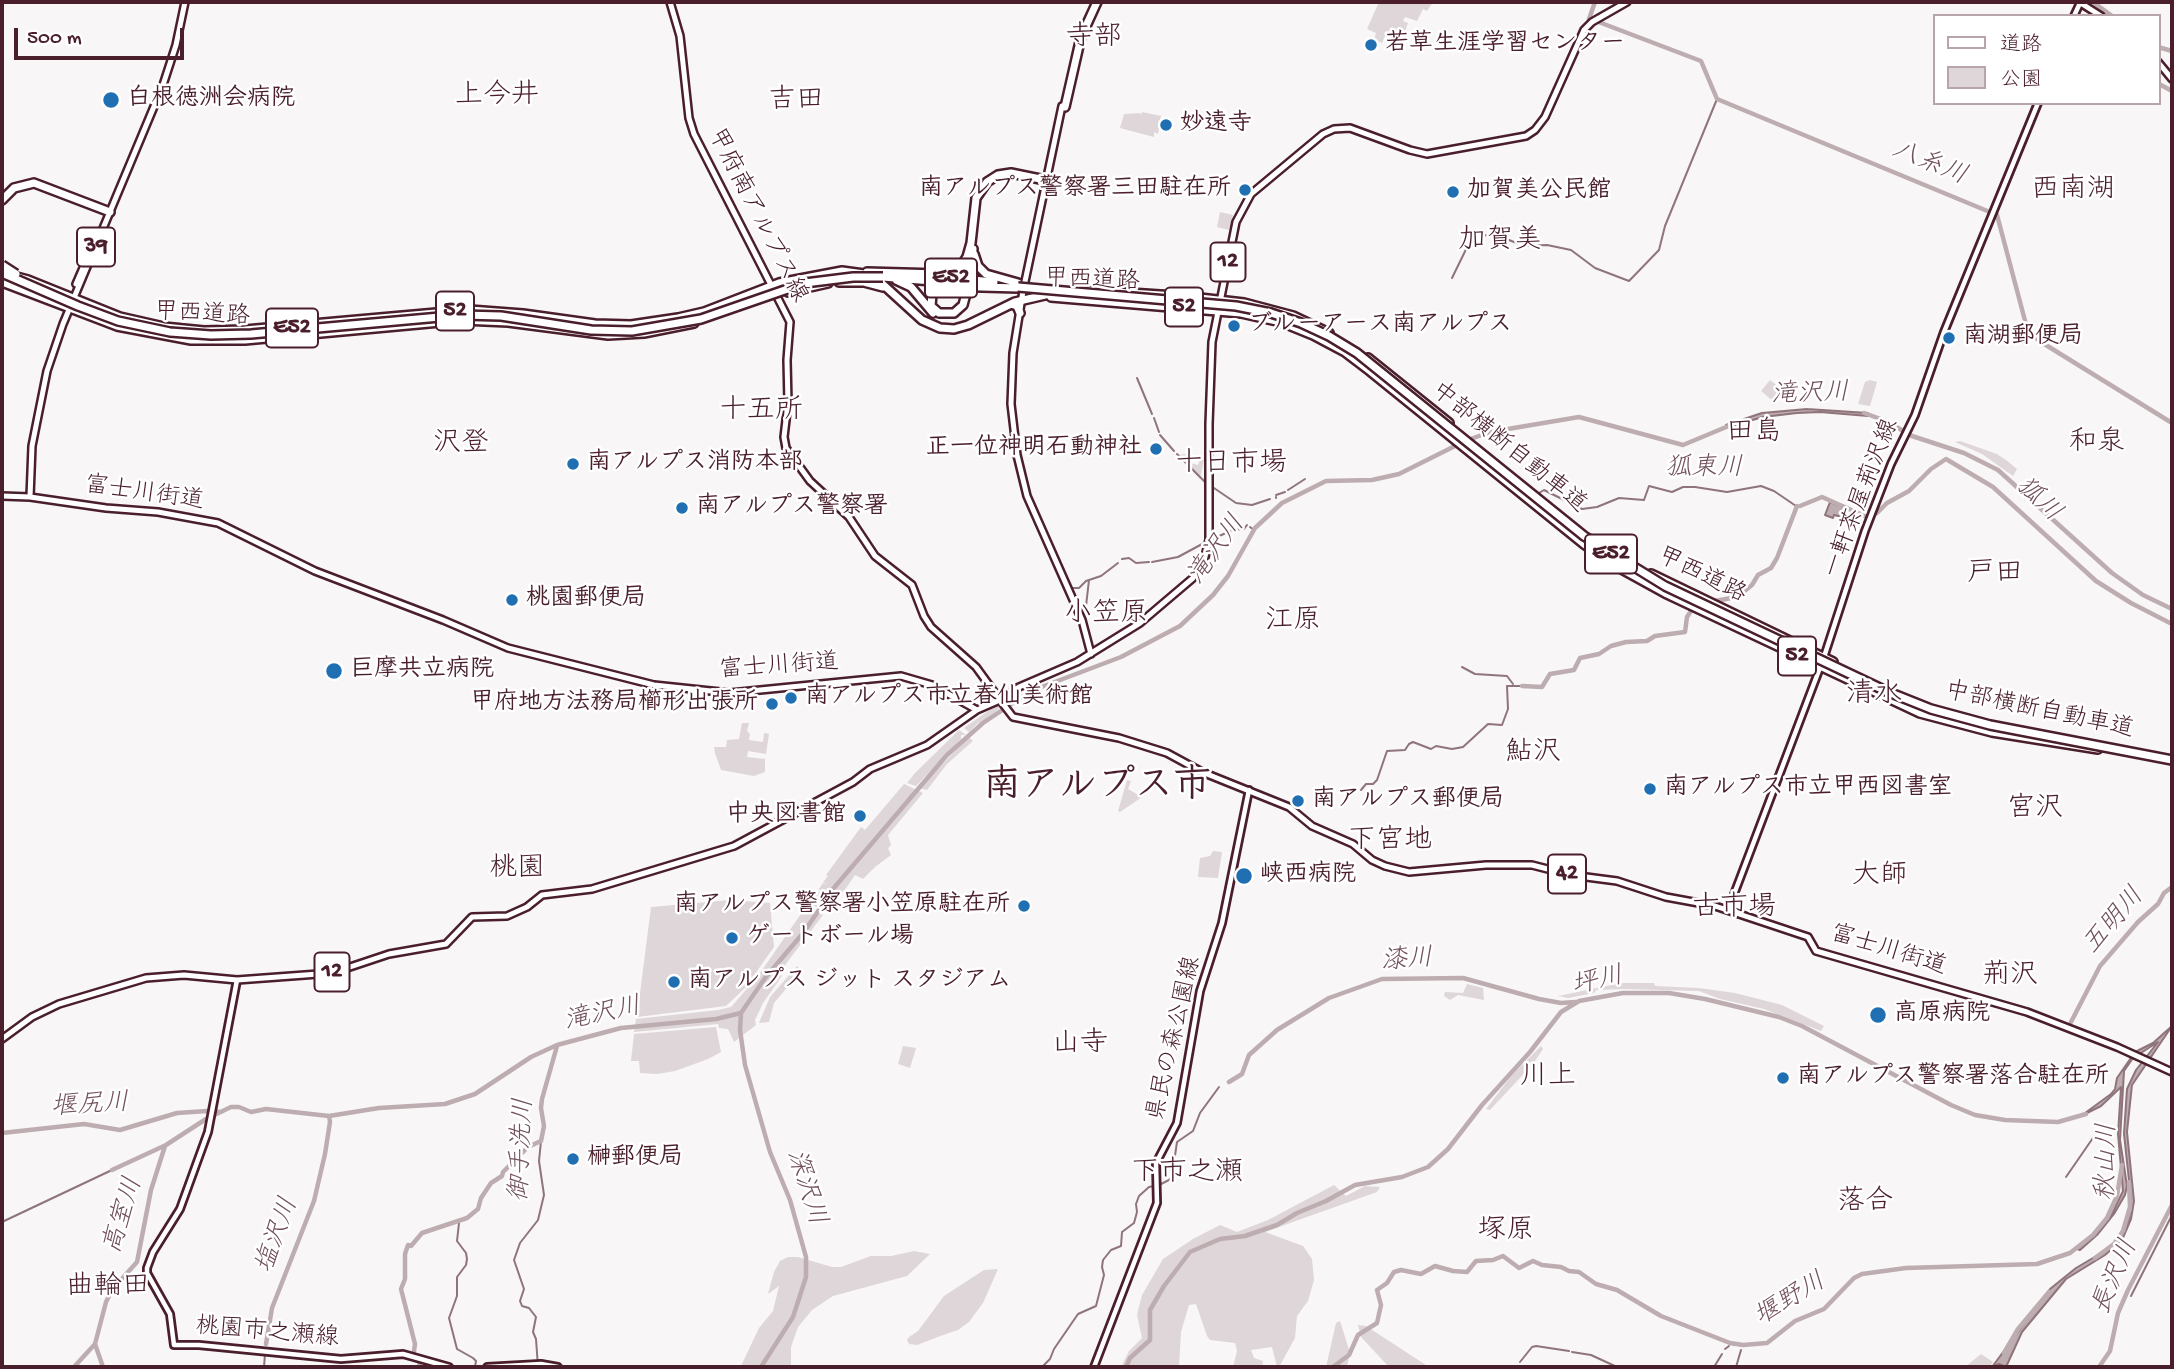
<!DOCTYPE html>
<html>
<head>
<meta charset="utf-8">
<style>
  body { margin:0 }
  #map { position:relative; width:2174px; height:1369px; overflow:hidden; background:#f8f6f7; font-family:"Gochi Hand","Klee One",sans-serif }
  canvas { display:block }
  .frame { position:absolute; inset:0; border:4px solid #4a1f2b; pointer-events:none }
  .legend { position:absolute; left:1933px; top:14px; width:228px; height:91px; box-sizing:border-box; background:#fff; border:2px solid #b7a5aa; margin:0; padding:9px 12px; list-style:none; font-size:21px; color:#4a1f2b }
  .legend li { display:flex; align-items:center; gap:14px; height:35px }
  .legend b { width:35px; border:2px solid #b7a5aa }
  .scale { position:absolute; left:14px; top:28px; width:170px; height:32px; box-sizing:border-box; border:4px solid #4a1f2b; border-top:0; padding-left:9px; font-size:21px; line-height:24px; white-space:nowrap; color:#4a1f2b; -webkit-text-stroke:5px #fff; paint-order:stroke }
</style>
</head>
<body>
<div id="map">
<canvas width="2174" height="1369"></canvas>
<div class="frame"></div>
<ul class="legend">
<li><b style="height:9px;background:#fff"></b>道路</li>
<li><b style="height:19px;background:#ded6d9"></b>公園</li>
</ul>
<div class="scale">500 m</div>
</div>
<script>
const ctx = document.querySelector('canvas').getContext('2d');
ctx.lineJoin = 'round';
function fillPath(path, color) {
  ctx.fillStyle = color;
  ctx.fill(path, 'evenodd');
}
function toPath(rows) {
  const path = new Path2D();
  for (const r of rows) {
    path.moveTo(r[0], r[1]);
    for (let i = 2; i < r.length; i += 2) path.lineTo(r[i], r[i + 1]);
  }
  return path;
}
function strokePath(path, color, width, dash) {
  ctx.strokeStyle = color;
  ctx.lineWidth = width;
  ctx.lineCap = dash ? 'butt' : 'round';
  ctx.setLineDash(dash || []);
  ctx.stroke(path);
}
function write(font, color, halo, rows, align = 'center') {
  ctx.font = font + ' "Gochi Hand","Klee One",sans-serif';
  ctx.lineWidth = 5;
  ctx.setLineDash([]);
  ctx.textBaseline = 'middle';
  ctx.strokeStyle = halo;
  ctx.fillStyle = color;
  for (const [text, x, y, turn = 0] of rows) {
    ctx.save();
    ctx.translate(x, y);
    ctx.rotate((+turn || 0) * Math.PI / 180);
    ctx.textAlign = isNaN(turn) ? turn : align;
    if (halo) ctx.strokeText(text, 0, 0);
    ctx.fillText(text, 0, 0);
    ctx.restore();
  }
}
const green = toPath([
  [1379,2,1433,2,1427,11,1423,9,1417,21,1405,17,1403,21,1408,23,1404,34,1398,32,1394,40,1385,36,1382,43,1374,40,1376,33,1367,29],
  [1142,112,1161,116,1158,134,1154,132,1154,137,1120,128,1124,114,1140,113,1141,115],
  [1220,212,1233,215,1229,230,1217,227],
  [1770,380,1785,392,1773,401,1761,391],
  [1870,380,1877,382,1870,406,1858,404,1865,382],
  [1960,441,1997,454,2006,460,2017,469,2013,476,1982,454,1955,442],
  [1183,454,1191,454,1190,463,1198,465,1200,459,1204,460,1200,479,1179,456],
  [998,704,1001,707,990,717,977,724,969,732,964,728],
  [742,723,749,723,747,731,750,734,749,740,763,742,764,733,769,734,766,754,748,751,747,757,765,759,765,772,754,776,721,770,715,753,714,747,726,747,727,740,739,739],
  [959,730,966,735,961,735,961,739,916,786,907,783,915,773],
  [969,737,973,741,947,764,927,790,919,788],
  [1127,780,1131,781,1128,789,1140,796,1143,793,1145,795,1120,812,1118,811],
  [904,784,923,793,888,835,891,845,888,848,891,855,875,867,863,879,855,875,844,891,840,893,835,889,877,837,817,907,808,904,820,891,819,889,823,883,826,884,823,882,828,876,826,875,861,827,865,830],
  [1213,851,1222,852,1218,878,1198,877,1200,858,1210,856],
  [730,900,770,903,774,947,745,988,726,1006,637,1017,651,907],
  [805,908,823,915,779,973,782,976,763,1003,755,1020,756,1025,734,1042,728,1029,719,1028,718,1024,634,1032,636,1019,718,1010,731,1007,758,976],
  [797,966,801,971,774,1003,769,1022,759,1023,770,997],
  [1622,983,1654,983,1655,986,1699,988,1735,993,1782,1005,1824,1026,1821,1031,1764,1009,1720,999,1699,991,1623,989,1596,990,1594,993,1568,998,1558,996],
  [1467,984,1483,988,1484,1000,1458,995,1450,1000,1444,996,1445,992,1463,993],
  [716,1027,721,1052,708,1059,675,1071,657,1074,640,1073,639,1061,631,1061,634,1034],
  [903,1046,916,1048,910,1068,898,1064],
  [1541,1046,1543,1049,1533,1064,1490,1110,1486,1109,1512,1075],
  [1334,1185,1346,1196,1365,1186,1380,1187,1377,1192,1265,1232,1303,1246,1312,1259,1314,1280,1308,1301,1297,1316,1295,1338,1279,1367,1277,1367,1272,1347,1251,1350,1254,1358,1263,1361,1262,1367,1233,1367,1237,1351,1235,1343,1210,1340,1207,1336,1196,1304,1189,1305,1181,1332,1179,1367,1121,1367,1129,1351,1142,1338,1137,1315,1142,1295,1163,1259,1193,1239,1220,1225,1237,1232,1268,1220],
  [914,1251,930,1254,907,1276,833,1296,812,1310,798,1327,791,1347,791,1367,734,1367,741,1366,759,1328,773,1311,779,1286,768,1294,774,1272,780,1261,788,1257,798,1257,832,1267,841,1267,871,1256,891,1256],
  [998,1269,983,1303,969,1322,958,1330,943,1335,917,1345,909,1344,907,1340,909,1337,918,1331,944,1296,984,1270],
  [1340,1321,1350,1353,1347,1367,1326,1367,1336,1323],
  [1358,1325,1366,1326,1429,1367,1389,1367,1361,1337],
  [1981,1354,1993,1362,1989,1367,1965,1367]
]);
const water = toPath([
  [1807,409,1868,413,1868,416,1820,412,1797,413,1763,417,1728,427,1726,425,1762,413,1807,409],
  [1830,502,1845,508,1842,517,1834,515,1833,518,1825,515,1830,502],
  [2172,1026,2132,1085,2127,1132,2134,1201,2131,1219,2122,1240,2105,1255,2066,1279,2022,1332,2006,1367,1999,1364,1992,1367,2050,1289,2076,1268,2110,1248,2124,1230,2129,1218,2131,1199,2124,1134,2127,1089,2136,1070,2158,1042,2133,1058,2124,1071,2120,1140,2127,1186,2125,1195,2114,1214,2098,1234,2080,1250,2077,1249,2096,1233,2112,1214,2123,1191,2118,1134,2121,1087,2101,1106,2081,1116,2111,1094,2115,1089,2117,1078,2135,1052,2153,1043,2172,1026]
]);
const stream = toPath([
  [1452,278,1474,233,1509,240,1524,246,1547,245,1571,250,1595,268,1629,281,1659,250,1665,226,1717,99],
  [1137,378,1152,414],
  [1154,418,1159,432],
  [1160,435,1174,451],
  [1177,454,1206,483],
  [1497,478,1522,500,1528,502],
  [1211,486,1236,503,1252,505,1270,499],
  [1288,490,1305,479],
  [1539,493,1544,490,1582,509,1597,507,1619,498,1644,500,1649,486,1672,492,1683,487,1695,487,1727,492,1761,486,1774,491,1796,506],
  [1276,495,1285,492],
  [1276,498,1276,497],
  [1250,527,1254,530],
  [1211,540,1232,530,1244,529,1247,525],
  [1122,559,1129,558,1136,563,1149,562],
  [1152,562,1178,557,1204,543],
  [1072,588,1079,588,1086,581,1101,576,1118,563],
  [1086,606,1089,580],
  [1462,667,1475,674,1507,676,1513,684],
  [1361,790,1366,784,1373,784,1377,780,1387,751,1405,750,1409,744,1413,742,1431,749,1436,746,1452,749,1463,747,1488,724,1502,725,1508,709,1507,686,1522,686],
  [2066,1177,2095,1135],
  [1159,1185,1169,1180,1172,1176,1177,1142,1193,1131,1200,1113,1219,1087],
  [2,1222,112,1170],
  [459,1223,457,1241,466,1253,467,1259,466,1265,457,1277,457,1296,449,1318,457,1349,473,1358,476,1361,475,1367],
  [2131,1296,2172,1215],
  [1734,1345,1736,1344],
  [1725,1349,1729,1346],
  [1572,1352,1591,1355,1617,1367],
  [1520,1362,1532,1347,1536,1346,1569,1351],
  [264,1367,265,1354],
  [538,1367,536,1339,533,1332,536,1317,529,1308,522,1306,520,1301,524,1289,514,1260,520,1243,538,1220,544,1195,539,1161,541,1141],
  [1042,1367,1050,1359,1054,1349,1078,1314,1096,1306,1104,1275,1102,1267,1103,1260,1111,1250,1121,1246,1122,1232,1134,1223,1137,1212,1136,1204,1139,1196,1149,1187,1154,1186],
  [1714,1367,1722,1354],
  [1736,1367,1741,1350]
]);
const river = toPath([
  [2093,2,2112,16],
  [1589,19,1595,2],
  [1596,21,1701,61,1717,99,1997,215,2028,332,2041,342,2172,423],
  [2158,47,2172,51],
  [2159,84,2172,91],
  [1864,413,1886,421,1912,436,1964,453,1998,470,2112,573,2143,595,2172,609],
  [1800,506,1822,497,1867,517],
  [1877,513,1887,503,1909,491,1931,469,1946,459,1993,487,2096,581,2131,603,2172,624],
  [1715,601,1737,597,1752,585,1758,575,1771,568,1777,558,1797,506],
  [1522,686,1542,687,1550,674,1574,670,1580,658,1599,654,1611,646,1626,642,1647,641,1655,636,1685,632,1687,617,1691,611],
  [741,1013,740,1030,745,1065,770,1152,790,1200,806,1257,806,1277,793,1317,761,1367],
  [2071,1022,2100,966,2138,922,2158,904,2164,893,2172,887],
  [1229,1082,1242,1074,1249,1055,1277,1030,1329,998,1382,979,1463,978,1539,999,1561,1003,1575,1002],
  [2,1133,84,1124,120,1130,177,1113,207,1111,221,1112],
  [112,1170,166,1145,206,1119,231,1107,239,1107,251,1112,266,1109,329,1116,379,1108,445,1104,475,1094,531,1057,557,1045,621,1028,716,1019,741,1013,765,978,804,932,833,889,947,755,983,723,1031,691,1121,657,1180,626,1213,595,1228,576,1255,528,1282,503,1326,481,1372,480,1399,474,1465,441,1490,432,1579,417,1683,445,1731,425],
  [2095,1258,2114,1244,2123,1231,2130,1207,2129,1182],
  [95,1344,103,1367],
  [266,1344,272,1308,314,1201,325,1154,330,1122,329,1116],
  [2004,1353,2018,1329,2049,1292],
  [74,1367,95,1344,106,1302,112,1290,137,1262,151,1190,165,1146],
  [420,1367,419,1361,413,1358,415,1344,401,1289,405,1279,405,1254,408,1245,411,1246,422,1233,467,1218,478,1209,481,1198,491,1183,502,1176,503,1172,528,1147,541,1141,544,1126,541,1108,542,1099,557,1046],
  [1126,1367,1130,1358,1150,1340,1150,1310,1164,1286,1190,1252,1220,1239,1245,1236,1277,1225,1297,1213,1326,1201,1355,1185,1402,1177,1428,1167,1448,1149,1482,1105,1530,1052,1561,1012,1579,1001,1623,993,1669,993,1705,999,1779,1017,1802,1026,1951,1105,1975,1115,2005,1120,2058,1122,2086,1114],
  [1333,1367,1349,1355,1358,1335,1377,1323,1381,1305,1377,1290,1387,1283,1394,1272,1401,1270,1421,1274,1435,1266,1453,1271,1467,1272,1476,1261,1493,1260,1503,1256,1519,1268,1533,1261,1542,1265,1561,1267,1569,1271,1579,1272,1596,1284,1617,1290,1661,1316,1730,1343,1743,1345,1767,1343,1795,1321,1824,1309,1854,1278,1862,1274,1906,1268,2037,1264,2070,1253,2093,1235,2107,1218,2117,1196,2122,1165],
  [2099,1367,2110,1351,2118,1313,2128,1290,2172,1205]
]);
const secondary = toPath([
  [2074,16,2080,3],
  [1824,657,1865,531,1891,464,1915,415,1944,332,2038,103],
  [1728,910,1821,665],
  [237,980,208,1132,180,1209,153,1252,147,1268,147,1273,170,1314,174,1345,199,1345,341,1359,403,1354,449,1367],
  [487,1367,541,1364,558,1367],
  [1094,1367,1157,1203,1156,1163,1177,1123,1200,991,1222,923,1249,790]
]);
const primary = toPath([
  [670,2,680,36,689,118,694,134,790,322,787,360,788,403,784,437,786,448,810,481,849,517,875,556,912,585,924,616,931,627,976,667,1000,700,1019,687,1077,662,1140,623,1193,578,1204,561,1209,540,1209,424,1212,342,1236,222,1251,194,1323,134,1334,129,1350,128,1410,150,1427,154,1526,136,1535,130,1545,117,1584,30,1592,22,1627,2],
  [2079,2,2101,16],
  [2158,62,2172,79],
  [1062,106,1023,291,1013,353,1011,404,1017,455,1027,496,1082,620,1091,654],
  [76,284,93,245],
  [2,496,30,497,106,508,158,512,218,523,315,571,443,620,508,648,654,685,730,693,901,676,932,685,977,710,1000,700,1013,717,1119,738,1167,753,1202,772,1289,807,1312,826,1353,844,1372,860,1385,866,1409,872,1486,865,1532,865,1571,875,1617,881,1666,897,1715,906,1808,937,1816,951,2027,1012,2117,1047,2172,1072],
  [30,497,32,446,47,371,63,324,163,85,176,45,185,2],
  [2,1039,32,1017,59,1004,146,978,184,975,237,980,332,973,389,954,446,944,472,917,507,916,527,907,542,895,592,889,734,846,853,782,870,769,927,745,977,710]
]);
const highway = toPath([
  [1065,107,1081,37,1097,2],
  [2,200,14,188,34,183,110,212],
  [974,254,978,266,986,274,1018,283],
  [867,272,939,274,953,272,960,268,967,257,971,243,976,198,987,182,998,175,1011,173,1050,181],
  [970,275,973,249],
  [13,276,28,280,120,317,164,327,204,331,245,330,470,310,523,314,595,324,631,325,678,318,704,312,779,283,842,271,864,274,877,279,922,320,940,328,954,329,968,325,1015,302,1058,292],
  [883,277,944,282],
  [940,277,994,282],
  [896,280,911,287,933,313],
  [2,282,117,326,191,340,245,340,462,320,508,322,608,335,644,333,694,323],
  [839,282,864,282,883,287],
  [967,290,963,305,954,313,939,313,931,306,932,294,946,286,1018,288],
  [1084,290,1191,297,1244,303,1293,316,1329,333],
  [788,292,828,283],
  [1051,297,1241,313,1281,322,1313,335,1345,352,1370,371,1584,544,1616,566,1665,593,1920,713,1992,732,2098,749],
  [1011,304,1017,306,1020,313],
  [1368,358,1449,423],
  [1651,574,1833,662]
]);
const highwayBridge = toPath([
  [2,265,16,274],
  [2,273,78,306,118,321,170,332,211,335,251,334,462,315,501,316,591,330,632,331,701,319,805,283,853,277,883,277],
  [1018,287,1236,306,1271,313,1301,323,1329,336,1357,353,1584,536,1665,586,1886,691,1931,709,1990,725,2172,760]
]);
const markers = [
  [1371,45,7,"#1f6fb2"],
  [111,100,9,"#1f6fb2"],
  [1166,125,7,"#1f6fb2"],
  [1245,190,7,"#1f6fb2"],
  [1453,192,7,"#1f6fb2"],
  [1234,326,7,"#1f6fb2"],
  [1949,338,7,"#1f6fb2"],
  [1156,449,7,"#1f6fb2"],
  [573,464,7,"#1f6fb2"],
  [682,508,7,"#1f6fb2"],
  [512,600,7,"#1f6fb2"],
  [334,671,9,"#1f6fb2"],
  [791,698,7,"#1f6fb2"],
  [772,704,7,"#1f6fb2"],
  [1650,789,7,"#1f6fb2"],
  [1298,801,7,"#1f6fb2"],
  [860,816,7,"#1f6fb2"],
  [1244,876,9,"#1f6fb2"],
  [1024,906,7,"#1f6fb2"],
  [732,938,7,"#1f6fb2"],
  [674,982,7,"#1f6fb2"],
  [1878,1015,9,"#1f6fb2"],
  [1783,1078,7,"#1f6fb2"],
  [573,1159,7,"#1f6fb2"]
];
const shields = [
  [96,247,38],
  [1228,262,35],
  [951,278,52],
  [1184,307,38],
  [455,311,38],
  [292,328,52],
  [1611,554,52],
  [1797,656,38],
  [1567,874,38],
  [332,972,35]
];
const shieldNames = [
  ["39",96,247],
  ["12",1228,262],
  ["E52",951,278],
  ["52",1184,307],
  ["52",455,311],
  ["E52",292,328],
  ["E52",1611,554],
  ["52",1797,656],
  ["42",1567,874],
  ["12",332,972]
];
const poiNames = [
  ["若草生涯学習センター",1385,45],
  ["白根徳洲会病院",127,100],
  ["妙遠寺",1180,125],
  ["南アルプス警察署三田駐在所",1231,190,"right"],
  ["加賀美公民館",1467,192],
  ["ブルーアース南アルプス",1248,326],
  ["南湖郵便局",1963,338],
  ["正一位神明石動神社",1142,449,"right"],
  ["南アルプス消防本部",587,464],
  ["南アルプス警察署",696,508],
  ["桃園郵便局",526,600],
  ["巨摩共立病院",350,671],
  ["南アルプス市立春仙美術館",805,698],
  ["甲府地方法務局櫛形出張所",758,704,"right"],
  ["南アルプス市立甲西図書室",1664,789],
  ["南アルプス郵便局",1312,801],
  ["中央図書館",846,816,"right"],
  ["峡西病院",1260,876],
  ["南アルプス警察署小笠原駐在所",1010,906,"right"],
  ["ゲートボール場",746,938],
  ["南アルプス ジット スタジアム",688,982],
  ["高原病院",1894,1015],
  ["南アルプス警察署落合駐在所",1797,1078],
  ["榊郵便局",587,1159]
];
const streetNames = [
  ["甲府南アルプス線",756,216,63],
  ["甲西道路",1092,282,2],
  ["甲西道路",202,316,3],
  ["中部横断自動車道",1508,449,39],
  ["富士川街道",144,495,8],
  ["一軒茶屋荊沢線",1863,499,-69],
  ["甲西道路",1701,577,26],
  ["富士川街道",779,668,-4],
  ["中部横断自動車道",2039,712,12],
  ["富士川街道",1888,952,17],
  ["県民の森公園線",1176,1039,-77],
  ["桃園市之瀬線",267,1334,5]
];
const waterNames = [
  ["八糸川",1929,165,22],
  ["滝沢川",1810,396,-2],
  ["狐東川",1704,470],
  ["狐川",2037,501,43],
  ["滝沢川",1218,551,-54],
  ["五明川",2115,922,-49],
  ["漆川",1407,962,-4],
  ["坪川",1598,983,-13],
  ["滝沢川",603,1016,-12],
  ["堰尻川",90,1107,-3],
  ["御手洗川",524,1150,-87],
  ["秋山川",2109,1162,-89],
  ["深沢川",804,1188,72],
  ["高室川",125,1216,-73],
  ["塩沢川",279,1236,-70],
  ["長沢川",2117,1278,-67],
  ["堰野川",1791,1301,-31]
];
const quarterNames = [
  ["寺部",1094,40],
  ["上今井",497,98],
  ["吉田",796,103],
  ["西南湖",2073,192],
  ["加賀美",1500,243],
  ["十五所",761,413],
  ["田島",1754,435],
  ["和泉",2097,445],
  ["沢登",461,446],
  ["十日市場",1231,466],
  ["戸田",1995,576],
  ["小笠原",1106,616],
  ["江原",1293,623],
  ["清水",1874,697],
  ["鮎沢",1533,755],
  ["宮沢",2035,811],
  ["下宮地",1390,843],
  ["桃園",517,871],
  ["大師",1880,878],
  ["古市場",1734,910],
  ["荊沢",2010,978],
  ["山寺",1080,1046],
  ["川上",1548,1079],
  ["下市之瀬",1187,1175],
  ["落合",1865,1204],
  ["塚原",1506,1233],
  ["曲輪田",108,1289]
];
const townNames = [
  ["南アルプス市",1097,789]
];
fillPath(green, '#ded6d9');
fillPath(water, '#bdadb0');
strokePath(water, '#8f747b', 2);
strokePath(stream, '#8f747b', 2);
strokePath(river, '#bdadb0', 4.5);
strokePath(secondary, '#4a1f2b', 10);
strokePath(primary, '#4a1f2b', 10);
strokePath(highway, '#4a1f2b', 12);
strokePath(secondary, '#fff', 4.5);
strokePath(primary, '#fff', 5);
strokePath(highway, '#fff', 7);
strokePath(highwayBridge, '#4a1f2b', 12, []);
strokePath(highwayBridge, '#fff', 7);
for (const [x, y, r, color] of markers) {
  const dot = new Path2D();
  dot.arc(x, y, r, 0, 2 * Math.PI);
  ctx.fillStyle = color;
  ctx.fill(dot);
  strokePath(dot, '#fff', 2.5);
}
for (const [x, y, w] of shields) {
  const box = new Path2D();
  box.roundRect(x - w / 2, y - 19.5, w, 39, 5);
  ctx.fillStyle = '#fff';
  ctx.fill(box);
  strokePath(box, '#4a1f2b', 2);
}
write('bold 23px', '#4a1f2b', null, shieldNames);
write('bold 24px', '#4a1f2b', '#fff', poiNames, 'left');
write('24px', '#4a1f2b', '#fff', streetNames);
write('italic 26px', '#72515a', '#fff', waterNames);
write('28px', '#4a1f2b', '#fff', quarterNames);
write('bold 38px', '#4a1f2b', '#fff', townNames);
</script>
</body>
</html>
